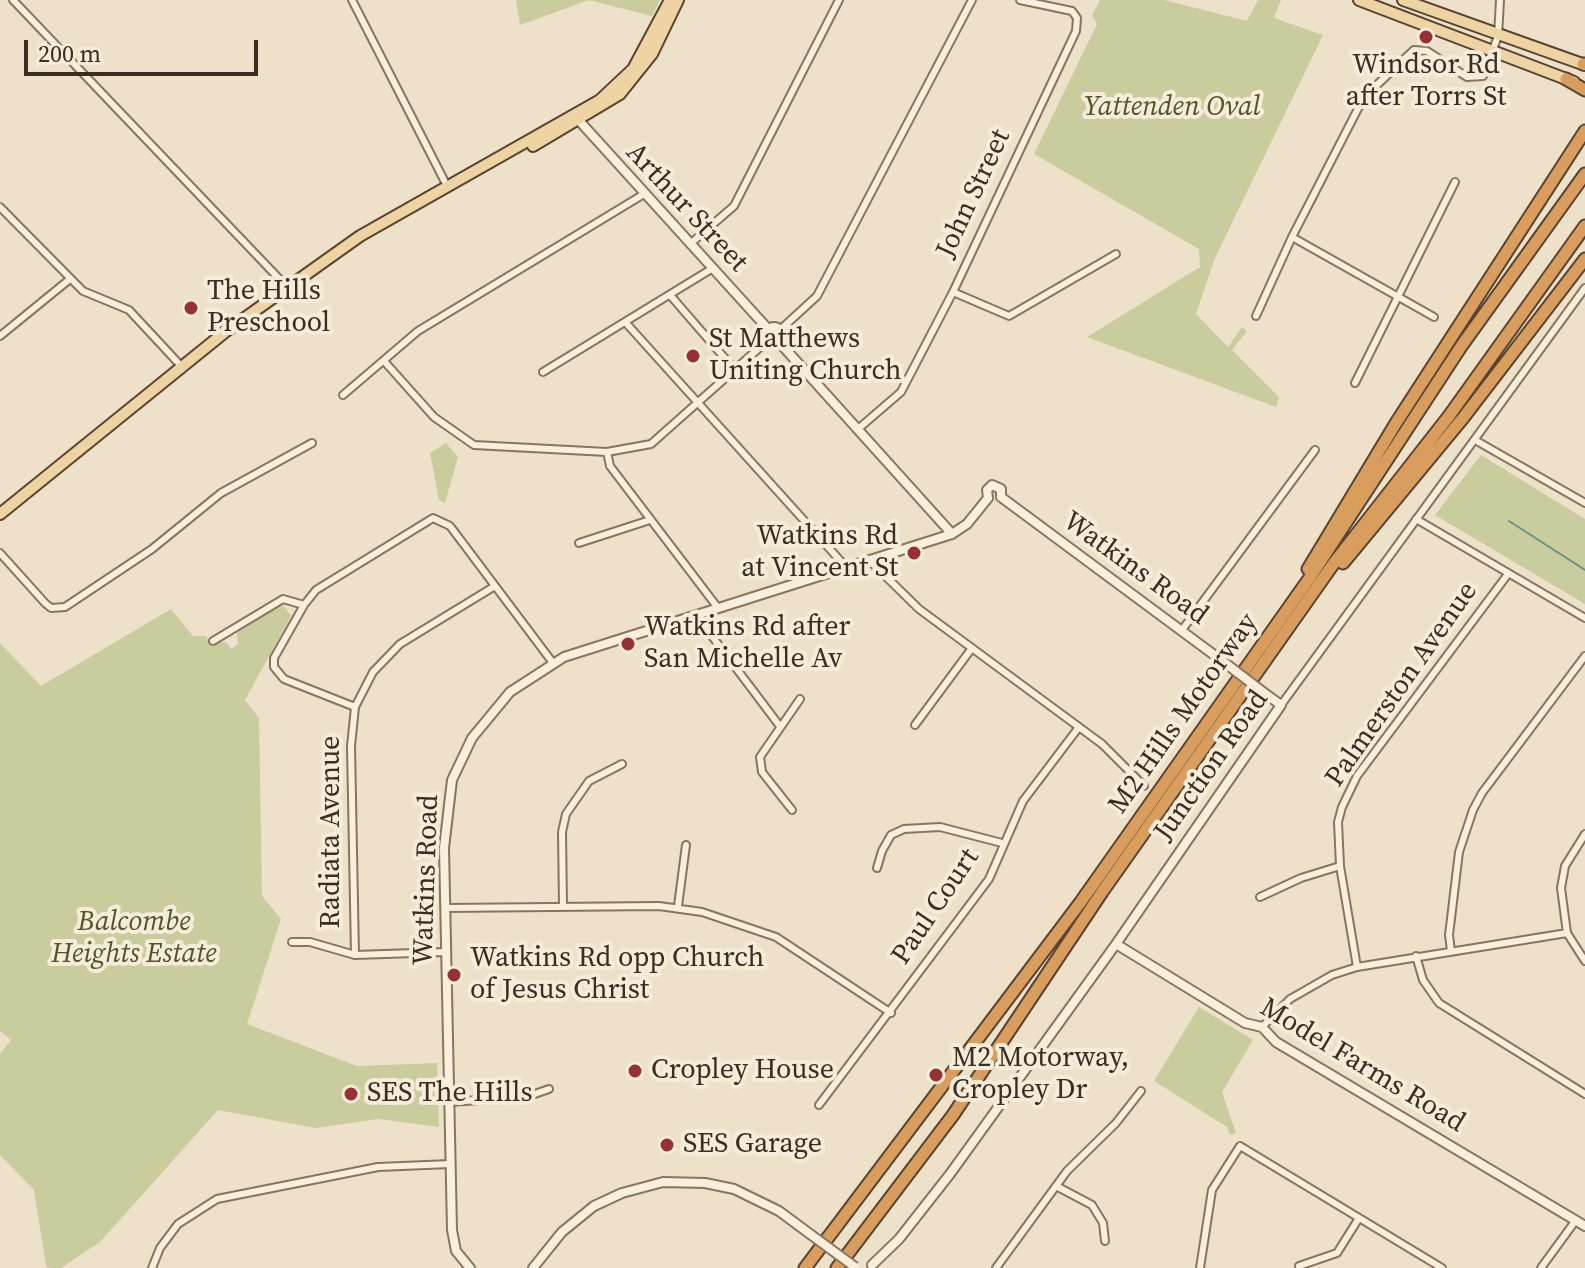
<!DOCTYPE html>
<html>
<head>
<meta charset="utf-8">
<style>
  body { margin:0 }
  #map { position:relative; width:1585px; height:1268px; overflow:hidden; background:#eee1c9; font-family:"Source Serif 4",serif }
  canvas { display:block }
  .scale { position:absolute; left:24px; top:40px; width:234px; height:36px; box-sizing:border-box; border:4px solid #3b2d21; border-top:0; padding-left:10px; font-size:24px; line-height:28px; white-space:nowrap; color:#3b2d21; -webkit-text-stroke:6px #f5ecd9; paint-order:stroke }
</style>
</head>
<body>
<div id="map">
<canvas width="1585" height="1268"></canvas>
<div class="scale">200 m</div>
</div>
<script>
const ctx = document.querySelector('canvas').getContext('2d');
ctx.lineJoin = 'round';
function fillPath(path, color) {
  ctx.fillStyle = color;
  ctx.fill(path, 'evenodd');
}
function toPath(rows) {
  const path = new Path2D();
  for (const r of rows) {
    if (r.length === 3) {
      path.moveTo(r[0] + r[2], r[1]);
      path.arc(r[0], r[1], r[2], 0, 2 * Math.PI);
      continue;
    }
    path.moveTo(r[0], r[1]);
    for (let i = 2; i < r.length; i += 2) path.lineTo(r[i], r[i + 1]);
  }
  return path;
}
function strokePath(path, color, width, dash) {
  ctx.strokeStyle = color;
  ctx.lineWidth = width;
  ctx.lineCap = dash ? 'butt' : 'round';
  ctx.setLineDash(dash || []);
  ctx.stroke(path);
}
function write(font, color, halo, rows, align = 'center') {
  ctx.font = font + ' "Source Serif 4",serif';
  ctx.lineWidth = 8;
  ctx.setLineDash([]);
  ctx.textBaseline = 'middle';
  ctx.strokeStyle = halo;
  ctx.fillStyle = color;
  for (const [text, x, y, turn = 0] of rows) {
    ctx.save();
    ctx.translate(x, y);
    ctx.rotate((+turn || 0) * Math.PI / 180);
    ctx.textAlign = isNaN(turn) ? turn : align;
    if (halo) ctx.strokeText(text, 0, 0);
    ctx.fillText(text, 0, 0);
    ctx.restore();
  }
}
const green = toPath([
  [516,0,660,0,652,16,589,0,520,25],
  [1100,0,1164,0,1247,21,1258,0,1281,0,1274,18,1323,35,1215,258,1196,314,1228,347,1242,327,1247,331,1232,350,1279,397,1276,407,1087,337,1200,267,1199,249,1034,154,1097,24,1092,15],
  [446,443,458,457,445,503,439,500,430,453],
  [1481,455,1585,519,1585,604,1435,515],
  [279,606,285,607,291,616,245,700,259,718,262,896,281,919,247,1024,357,1066,437,1063,439,1127,378,1119,316,1128,218,1110,100,1242,61,1268,50,1268,46,1266,34,1190,0,1155,0,1054,11,1040,0,1031,0,643,41,686,171,609,193,636,206,636,212,646,220,641,227,643,231,649,238,644,237,632],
  [1199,1007,1253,1040,1222,1092,1236,1133,1230,1135,1227,1127,1154,1081]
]);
const stream = toPath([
  [1509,521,1585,570]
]);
const minor = toPath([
  [13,0,287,287],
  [352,0,447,186],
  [0,207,83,291,129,310,182,367],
  [1292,237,1434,317],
  [690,244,734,206,839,0],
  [953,292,1009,316,1116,254],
  [670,295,735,370],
  [1256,316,1292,237,1364,97,1414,50,1427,51,1467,77,1483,76,1498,36,1500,0],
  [626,323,846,567],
  [780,330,817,296,972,0],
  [0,336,70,279],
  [384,361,434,417,474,445,607,452,651,444,767,341],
  [543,372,713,268],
  [1355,383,1455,182],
  [343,395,418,331,644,194],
  [858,429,901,392,953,292,1076,31,1077,18,1072,11,1020,0],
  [1475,440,1585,503],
  [607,452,610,466,718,608],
  [1416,519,1585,618],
  [579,543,650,520],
  [0,553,45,603,51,608,65,607,152,549,221,493,312,443],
  [868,559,919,609,1102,744,1144,786],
  [696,615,779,725],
  [1182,630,1315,450],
  [213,641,283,599,304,605],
  [1281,705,1585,288],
  [355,707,284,679,274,667,274,658,304,605,316,590,433,518,450,526,553,663],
  [915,725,972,648],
  [792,810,762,772,760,757,800,699],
  [1585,834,1565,866,1561,888,1567,933,1585,961],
  [877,868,882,851,891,835,904,829,940,827,1002,843],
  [1260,897,1301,878,1340,866],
  [563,906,562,832,566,814,589,781,622,764],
  [678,906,686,845],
  [445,908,659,906,702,912,776,937,891,1013],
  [292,942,310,942,355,955,445,952],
  [1451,951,1449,935,1459,852,1473,810,1482,793,1585,656],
  [355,955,351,746,355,707,373,672,400,644,495,586],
  [1416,956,1423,980,1439,1003,1585,1094],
  [1357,967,1340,866,1338,822,1342,807,1357,776,1508,574],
  [1262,1027,1290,999,1332,975,1357,967,1567,933],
  [449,1102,526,1097,549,1089],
  [819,1105,989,879,1023,801,1079,727],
  [1056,1186,1092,1205,1103,1223,1105,1241],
  [1299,1266,1337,1253,1359,1218],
  [152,1268,160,1248,178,1224,217,1199,378,1167,450,1164],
  [996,1268,1067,1171,1116,1123,1141,1091],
  [1200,1268,1212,1190,1240,1146,1442,1268],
  [1541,1268,1576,1220]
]);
const tertiary = toPath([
  [574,115,768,329],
  [774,335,8],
  [779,342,952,534],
  [1001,497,1229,666],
  [988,498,987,490,992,485,1001,489,1001,497],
  [1116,944,1245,1023,1262,1027,1276,1042,1585,1226],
  [872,1265,899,1239,950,1174,1116,944,1281,705,1263,692],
  [470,1268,456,1251,452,1230,444,848,452,780,472,738,510,692,564,657,952,534,967,524,988,498],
  [533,1268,562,1232,594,1206,622,1193,663,1182,705,1183,734,1189,779,1211,810,1234]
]);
const primary = toPath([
  [1359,0,1574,82],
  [1403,0,1585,65],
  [533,146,620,94,652,54,678,0],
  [0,514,225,332,360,236,600,100,633,69,670,0]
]);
const motorway = toPath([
  [1583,64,1585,64],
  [1566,79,1585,90],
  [1343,563,1463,418,1585,259],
  [1308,569,1396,423,1585,131],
  [805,1268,1080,903,1311,576,1462,345,1585,174],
  [837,1268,953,1115,1102,892,1334,563,1449,416,1585,226]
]);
const tertiaryBridge = toPath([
  [1229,666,1263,692],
  [810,1234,855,1267]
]);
const markers = [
  [1426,37,8,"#983035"],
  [191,308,8,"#983035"],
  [693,356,8,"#983035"],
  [914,553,8,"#983035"],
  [628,644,8,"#983035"],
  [454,975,8,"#983035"],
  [635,1071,8,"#983035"],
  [936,1075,8,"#983035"],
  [351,1094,8,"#983035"],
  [667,1145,8,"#983035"]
];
const poiNames = [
  ["Windsor Rd",1426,66,"center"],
  ["after Torrs St",1426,98,"center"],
  ["The Hills",207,292],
  ["Preschool",207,324],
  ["St Matthews",709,340],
  ["Uniting Church",709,372],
  ["Watkins Rd",898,537,"right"],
  ["at Vincent St",898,569,"right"],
  ["Watkins Rd after",644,628],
  ["San Michelle Av",644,660],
  ["Watkins Rd opp Church",470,959],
  ["of Jesus Christ",470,991],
  ["M2 Motorway,",952,1059],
  ["Cropley Dr",952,1091],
  ["Cropley House",651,1071],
  ["SES The Hills",367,1094],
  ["SES Garage",683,1145]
];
const parkNames = [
  ["Yattenden Oval",1172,108],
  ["Balcombe",134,923],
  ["Heights Estate",134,955]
];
const streetNames = [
  ["John Street",974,194,-65],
  ["Arthur Street",686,208,47],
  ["Watkins Road",1135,569,36],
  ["Palmerston Avenue",1402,685,-55],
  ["M2 Hills Motorway",1184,714,-55],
  ["Junction Road",1212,766,-55],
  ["Radiata Avenue",332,832,-90],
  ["Watkins Road",427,880,-88],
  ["Paul Court",936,907,-56],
  ["Model Farms Road",1362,1066,31]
];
fillPath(green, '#c9cc9d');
strokePath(stream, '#709187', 2);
strokePath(minor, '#8a745e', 10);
strokePath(tertiary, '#8a745e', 12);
strokePath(primary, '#584232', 14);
strokePath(motorway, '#584232', 15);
strokePath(minor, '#f8efdd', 6);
strokePath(tertiary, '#f8efdd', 8);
strokePath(primary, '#efd4a3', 10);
strokePath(motorway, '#d99e5e', 11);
strokePath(tertiaryBridge, '#8a745e', 12, []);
strokePath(tertiaryBridge, '#f8efdd', 8);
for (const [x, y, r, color] of markers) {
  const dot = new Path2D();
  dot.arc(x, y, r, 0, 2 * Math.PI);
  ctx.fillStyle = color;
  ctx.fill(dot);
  strokePath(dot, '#f5ecd9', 3);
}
write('28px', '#3b2d21', '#f5ecd9', poiNames, 'left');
write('italic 28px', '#4d5728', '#f5ecd9', parkNames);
write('28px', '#3b2d21', '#f5ecd9', streetNames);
</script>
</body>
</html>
